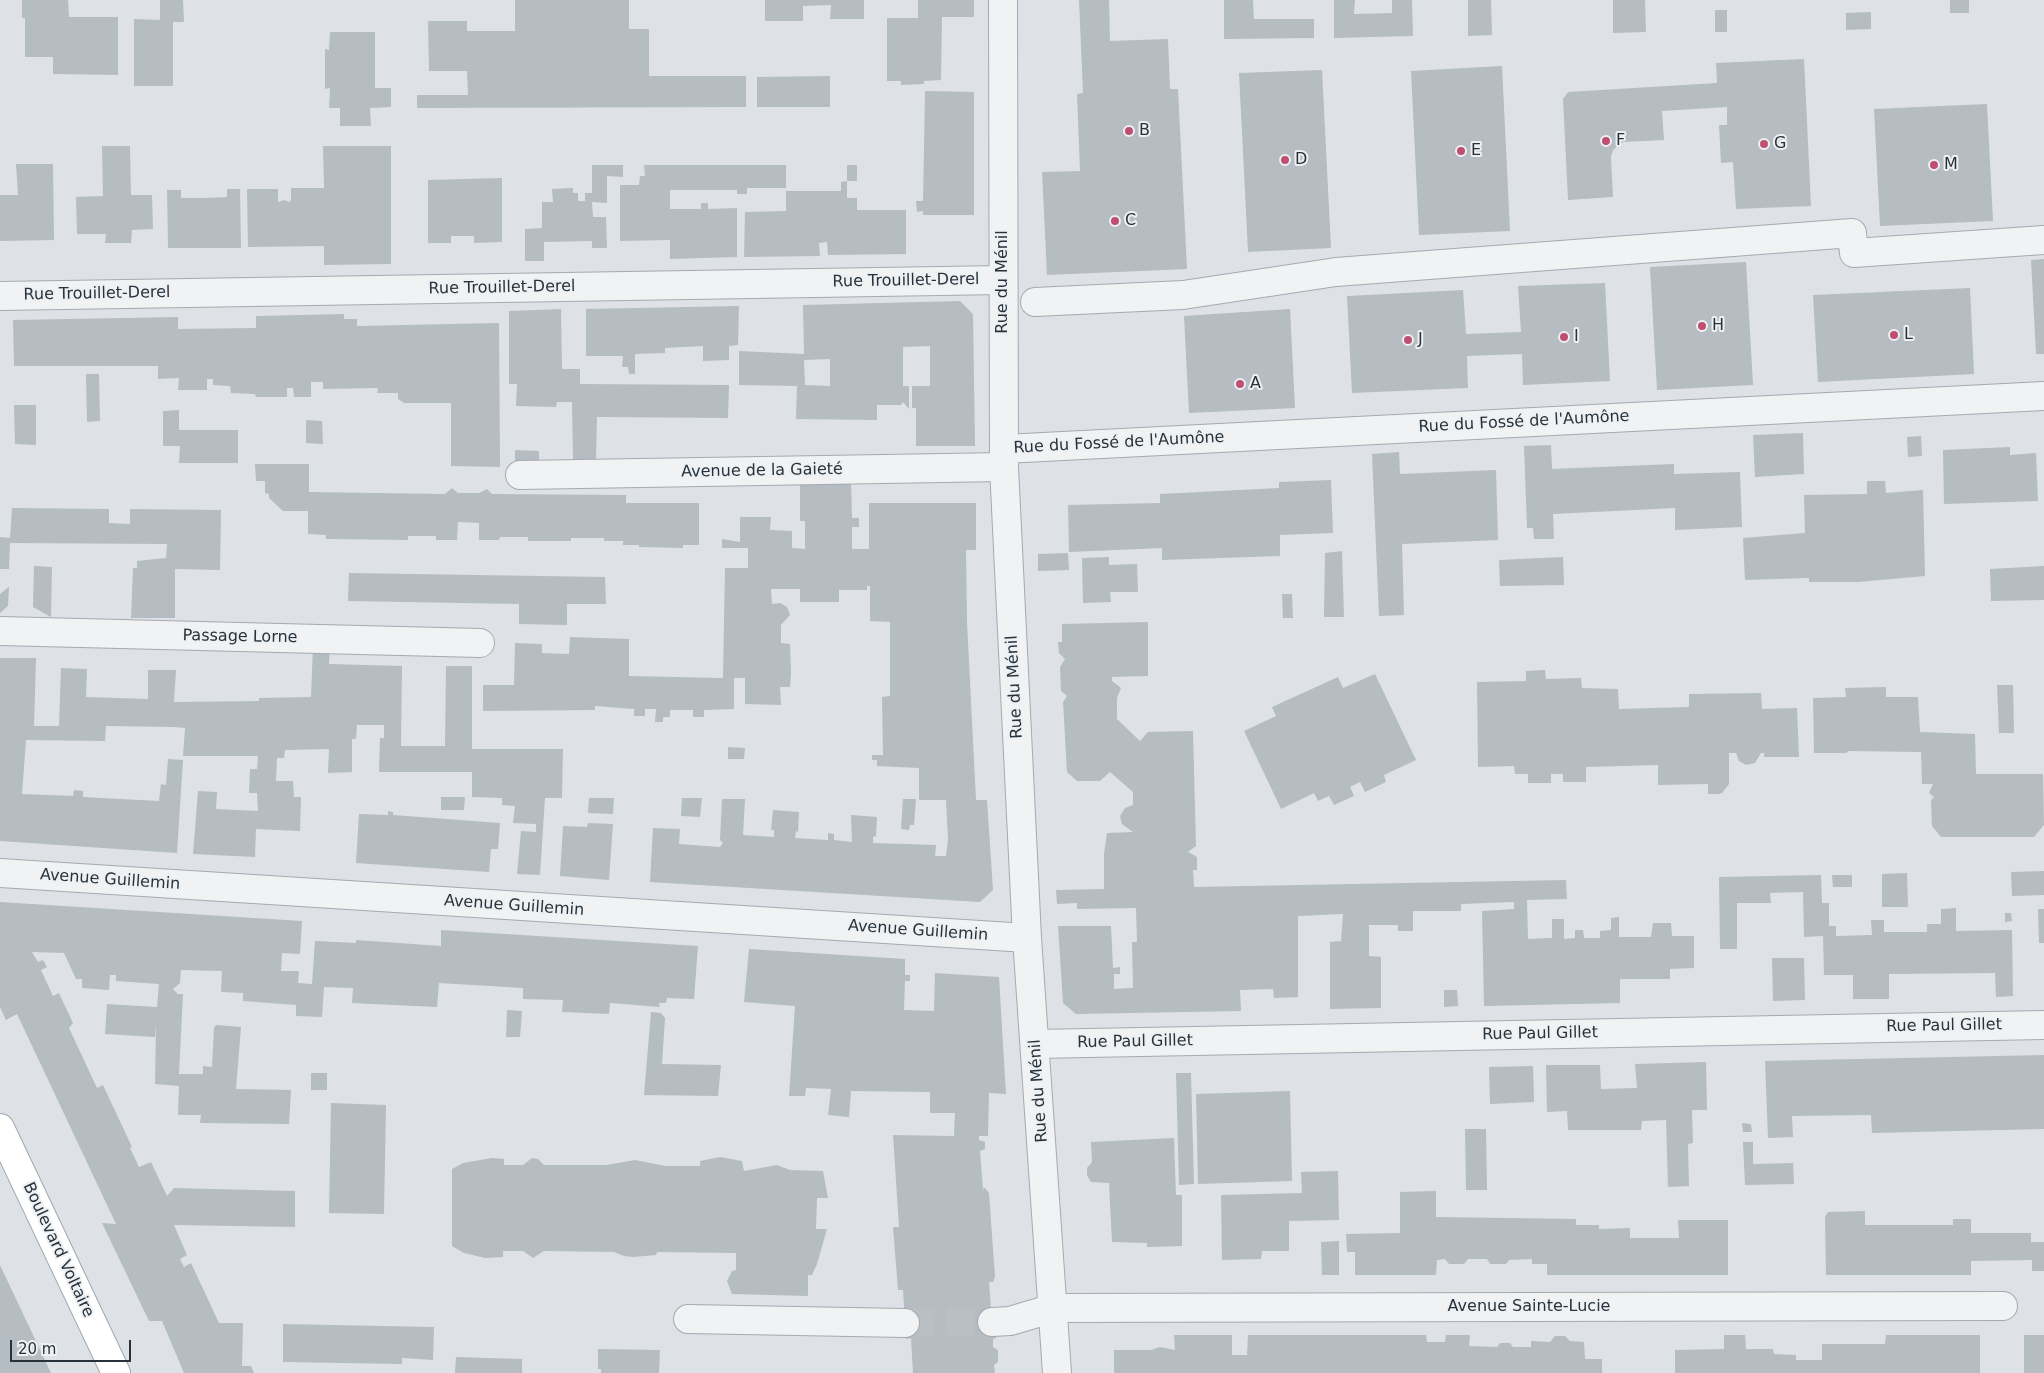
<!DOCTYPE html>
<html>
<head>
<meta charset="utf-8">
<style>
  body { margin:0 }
  #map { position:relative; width:2044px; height:1373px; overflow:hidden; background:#dee2e6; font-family:"DejaVu Sans",sans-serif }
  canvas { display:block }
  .scale { position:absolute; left:10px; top:1340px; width:121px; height:22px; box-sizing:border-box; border:2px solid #29323b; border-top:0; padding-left:6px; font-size:15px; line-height:18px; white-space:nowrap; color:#29323b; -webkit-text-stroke:4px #edf1f3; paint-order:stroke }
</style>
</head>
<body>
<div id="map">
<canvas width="2044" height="1373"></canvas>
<div class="scale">20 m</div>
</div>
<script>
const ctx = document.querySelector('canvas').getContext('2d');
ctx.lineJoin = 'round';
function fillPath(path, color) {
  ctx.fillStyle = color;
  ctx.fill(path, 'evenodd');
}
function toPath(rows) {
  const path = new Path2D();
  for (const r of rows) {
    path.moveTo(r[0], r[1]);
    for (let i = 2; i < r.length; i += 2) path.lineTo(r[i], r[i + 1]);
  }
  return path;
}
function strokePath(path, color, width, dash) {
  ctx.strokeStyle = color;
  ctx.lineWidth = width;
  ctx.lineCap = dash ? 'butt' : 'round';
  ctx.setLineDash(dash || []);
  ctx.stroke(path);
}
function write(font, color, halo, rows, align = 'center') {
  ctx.font = font + ' "DejaVu Sans",sans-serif';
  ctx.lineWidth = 4;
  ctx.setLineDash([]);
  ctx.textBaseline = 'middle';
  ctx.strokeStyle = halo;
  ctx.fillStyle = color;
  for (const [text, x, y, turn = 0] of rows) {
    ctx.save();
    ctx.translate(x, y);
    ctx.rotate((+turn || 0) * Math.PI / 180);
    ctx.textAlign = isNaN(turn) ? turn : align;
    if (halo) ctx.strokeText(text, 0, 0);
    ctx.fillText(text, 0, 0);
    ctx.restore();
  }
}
const building = toPath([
  [22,0,68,0,69,17,118,17,118,75,53,74,53,57,25,57,25,18,22,18],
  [160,0,183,0,184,22,173,22,173,86,134,86,134,19,160,20],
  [515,0,629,0,629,29,649,29,649,76,746,76,746,107,417,108,417,95,468,95,467,71,429,71,428,21,467,21,467,31,515,31],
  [765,0,864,0,864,19,830,19,831,5,803,6,803,21,765,21],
  [918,0,974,0,974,17,942,17,941,80,924,81,924,84,901,85,901,81,887,81,887,18,918,18],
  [1079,0,1109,0,1110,41,1168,39,1170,89,1178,89,1187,269,1047,275,1042,172,1080,171,1077,94,1083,93],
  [1224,0,1253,0,1254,19,1314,19,1314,38,1224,39],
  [1334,0,1355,0,1354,14,1392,13,1392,0,1412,0,1413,36,1334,38],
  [1468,0,1491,0,1492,35,1468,36],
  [1613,0,1645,0,1646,32,1613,33],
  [1950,0,1969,0,1969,13,1950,13],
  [1715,10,1727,10,1727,32,1715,32],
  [1871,12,1871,29,1846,30,1846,13],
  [330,32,375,32,375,88,391,88,391,107,370,108,371,126,340,126,340,108,329,108,330,88,325,89,325,49,329,50],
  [1804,59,1811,206,1736,209,1733,162,1721,163,1719,125,1727,125,1727,107,1662,111,1664,140,1623,142,1613,150,1611,157,1613,197,1568,200,1563,99,1568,92,1717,83,1716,63],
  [1502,66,1510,231,1419,235,1411,71],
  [1322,70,1331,248,1248,252,1239,73],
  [830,76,830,107,757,107,757,77],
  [925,91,974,92,974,215,923,215,923,211,917,212,916,201,923,201],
  [1987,104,1993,221,1880,226,1874,109],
  [102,146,130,146,131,195,152,195,153,229,132,230,131,243,105,243,106,234,77,234,76,197,103,196],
  [323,146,391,146,391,264,324,265,324,246,248,247,247,189,278,189,278,202,284,200,289,202,291,200,291,188,324,188],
  [16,164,53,164,54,240,0,241,0,195,18,195],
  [592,165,623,165,623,177,607,176,607,203,592,202,593,217,606,217,607,248,592,248,592,241,544,242,544,261,525,261,525,229,542,228,542,202,553,202,552,189,573,188,573,193,578,193,578,201,585,201,585,193,592,193],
  [644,165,786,165,786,188,747,188,747,194,737,194,737,190,670,190,670,209,701,209,701,203,708,203,708,209,737,208,737,257,670,259,670,240,620,241,620,185,639,185,640,176,645,176],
  [847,165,857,165,857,181,847,181],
  [502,178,502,242,474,243,474,236,451,236,451,243,428,243,428,180],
  [847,181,847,198,857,198,857,210,906,210,906,254,828,255,827,242,819,243,820,256,744,257,745,212,786,211,786,191,841,191,841,182],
  [227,189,240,189,241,248,168,248,167,190,181,190,181,198,204,198,227,197],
  [2044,259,2044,354,2036,354,2031,260],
  [1746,262,1753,385,1657,390,1650,267],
  [1605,283,1610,381,1523,385,1522,354,1467,356,1468,388,1352,393,1347,296,1463,290,1466,334,1521,332,1518,286],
  [1970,288,1974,374,1818,382,1813,295],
  [960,301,973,314,975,446,916,446,916,408,912,408,912,386,930,386,930,346,903,347,903,386,909,386,909,409,903,402,901,405,877,405,877,420,796,419,797,386,739,385,739,351,804,354,803,305],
  [830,359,830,386,805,385,804,360],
  [739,306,738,345,729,346,729,360,703,361,703,346,665,348,665,353,635,354,635,374,629,374,628,367,622,367,623,356,586,356,586,309],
  [561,309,562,369,580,369,580,384,729,385,728,418,597,417,596,460,573,460,572,402,557,402,556,407,516,406,517,384,509,384,509,311],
  [1290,309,1295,408,1189,413,1184,316],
  [344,314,344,319,357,319,357,326,499,323,500,467,451,466,451,403,404,403,398,399,398,393,377,393,378,388,323,389,323,382,311,382,311,397,294,397,293,388,287,388,287,397,256,397,255,394,231,393,230,386,213,385,213,379,207,379,207,390,178,390,179,378,158,379,158,366,14,366,13,320,178,317,178,329,256,328,256,316],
  [86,374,99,374,100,421,87,422],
  [14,405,36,405,36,445,15,444],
  [179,410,179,430,238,430,238,463,179,463,180,446,163,446,163,411],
  [306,420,322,421,323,444,306,443],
  [1803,433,1804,474,1755,477,1753,435],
  [1921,436,1922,456,1908,457,1907,437],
  [1551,445,1552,469,1674,464,1674,474,1740,472,1742,527,1675,530,1675,508,1553,514,1554,539,1534,539,1533,528,1527,528,1524,446],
  [2010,447,2010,455,2036,453,2038,501,1944,504,1943,450],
  [515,450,539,451,539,468,515,467],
  [1399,452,1400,474,1496,470,1498,540,1402,544,1404,615,1379,616,1372,454],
  [255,464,309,464,309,492,445,494,452,488,458,493,479,493,487,489,492,494,626,495,626,503,699,503,699,545,683,545,683,548,639,547,639,545,623,545,623,541,604,541,604,538,571,538,571,541,528,541,528,537,500,537,499,540,479,540,479,523,458,522,457,540,436,540,436,536,408,536,408,540,326,539,326,535,308,534,308,511,283,511,269,498,269,494,265,493,265,481,256,481],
  [800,479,851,480,852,518,859,518,859,527,852,527,852,549,869,549,869,503,976,503,976,550,966,550,967,622,976,800,987,800,993,890,980,902,650,882,653,828,680,829,679,844,720,847,723,843,720,840,722,799,745,799,743,835,774,837,774,830,771,830,773,810,799,812,798,832,796,831,795,838,828,840,828,833,834,834,834,840,852,842,851,815,877,817,876,836,873,837,873,843,936,845,935,856,946,856,948,840,946,800,919,800,919,768,877,766,877,760,872,760,872,755,883,755,882,697,890,696,890,622,870,621,870,586,867,586,867,590,839,590,839,602,800,602,800,589,771,589,772,604,780,603,787,607,790,615,781,625,781,643,790,644,791,672,790,687,780,687,781,705,745,704,745,678,734,678,734,709,704,710,704,717,693,717,693,710,670,710,670,717,663,717,663,722,655,722,656,709,645,709,645,716,634,716,634,709,595,706,595,710,483,711,483,685,514,685,515,643,542,644,542,653,569,654,570,637,629,639,629,676,723,678,725,568,748,568,748,548,722,548,722,539,740,542,740,517,771,517,770,530,792,531,792,548,805,549,805,521,800,521],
  [1331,480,1333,533,1280,535,1280,556,1162,560,1162,548,1069,552,1068,505,1160,503,1160,494,1279,488,1279,482],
  [1867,481,1885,481,1886,493,1923,490,1925,576,1858,582,1809,582,1809,578,1745,580,1743,538,1805,533,1804,495,1867,494],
  [12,508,109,509,109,523,130,524,130,509,221,510,220,570,175,569,175,618,131,618,133,568,137,568,137,561,166,558,167,544,10,543,9,569,0,569,0,537,10,538],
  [1342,551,1344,617,1324,617,1325,553],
  [1068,553,1069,570,1038,571,1038,554],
  [1109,557,1109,565,1137,564,1138,592,1110,592,1111,602,1083,603,1082,558],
  [1563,557,1564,585,1500,586,1499,560],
  [34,566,52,567,51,617,33,607],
  [2044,566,2044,600,1991,601,1990,569],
  [349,573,605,577,606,604,567,604,567,625,519,624,519,604,348,601],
  [9,587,8,606,0,613,0,594],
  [1282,594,1292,594,1293,618,1283,618],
  [1148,622,1148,676,1112,677,1112,681,1121,688,1117,698,1117,719,1140,741,1148,732,1193,731,1196,846,1188,852,1197,857,1197,870,1193,870,1194,887,1566,880,1567,899,1527,900,1528,939,1552,938,1552,919,1564,919,1564,939,1575,938,1575,930,1583,930,1584,938,1600,938,1600,931,1611,930,1611,918,1619,917,1619,937,1651,937,1653,923,1671,923,1672,936,1694,936,1694,968,1670,969,1670,979,1620,979,1620,1003,1484,1006,1482,911,1514,909,1514,902,1461,904,1461,911,1413,911,1413,931,1398,931,1398,925,1369,925,1369,956,1381,957,1381,1008,1330,1009,1330,942,1341,941,1343,914,1298,916,1298,997,1274,998,1273,989,1240,990,1241,1011,1076,1014,1063,1003,1058,926,1111,926,1113,968,1120,967,1120,974,1114,974,1114,989,1131,988,1133,988,1132,942,1137,942,1136,908,1077,909,1077,903,1057,904,1056,890,1104,889,1104,854,1107,833,1133,832,1122,824,1120,816,1125,808,1133,805,1133,792,1110,772,1100,781,1077,781,1067,772,1063,702,1067,696,1061,691,1060,667,1065,659,1059,653,1058,642,1062,642,1062,624],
  [313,646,330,646,329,664,402,666,401,746,445,746,446,666,472,666,472,749,563,749,562,798,545,798,540,875,517,874,521,831,536,832,536,824,513,823,515,806,502,805,502,798,472,797,472,772,379,772,380,738,384,738,384,725,357,725,356,739,352,739,352,772,328,773,329,749,285,750,284,758,277,758,276,781,293,781,294,797,301,797,300,831,256,829,255,857,193,854,198,791,217,792,216,809,258,811,257,793,249,793,250,769,257,769,258,756,183,756,185,728,174,727,106,726,105,741,26,740,22,794,73,796,74,790,83,791,83,797,159,801,161,784,166,785,168,759,183,760,177,853,0,841,0,658,36,658,34,726,59,726,61,668,87,669,86,697,148,699,148,670,176,670,174,702,259,701,259,698,311,697],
  [1545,670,1546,679,1581,678,1582,688,1618,689,1619,709,1689,707,1689,694,1761,693,1762,709,1797,708,1799,757,1764,757,1764,753,1761,753,1755,763,1746,765,1739,761,1736,753,1729,753,1729,784,1722,793,1718,794,1708,794,1708,784,1658,785,1658,765,1586,767,1586,782,1563,782,1563,774,1551,774,1551,783,1528,783,1528,774,1515,774,1514,766,1478,767,1477,682,1526,681,1526,671],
  [1375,674,1416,760,1384,775,1386,782,1365,792,1360,782,1350,787,1354,796,1334,805,1329,796,1318,801,1314,793,1281,809,1244,731,1276,716,1272,707,1338,677,1343,688],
  [1997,685,2013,685,2014,733,1999,733],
  [1886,687,1886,697,1918,697,1920,732,1975,734,1976,774,2043,774,2044,825,2034,837,1941,837,1932,826,1931,800,1934,797,1929,793,1933,784,1922,784,1921,752,1849,751,1846,753,1814,753,1813,698,1846,697,1845,688],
  [728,747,745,748,744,759,728,759],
  [441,797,465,797,464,810,441,810],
  [589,798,614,798,613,814,588,813],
  [682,798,702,798,700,817,681,816],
  [903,799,916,799,914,825,910,825,909,830,901,829],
  [388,811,393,812,393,815,500,823,498,849,491,849,489,872,356,863,359,814,388,815],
  [588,823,613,824,609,880,560,876,563,826,587,827],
  [2044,871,2044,895,2012,896,2011,872],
  [1907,873,1908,907,1882,907,1882,874],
  [1821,875,1822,903,1829,903,1829,926,1836,926,1836,936,1872,935,1871,920,1884,920,1884,932,1927,932,1927,924,1941,924,1941,909,1956,908,1956,931,2012,930,2013,996,1996,997,1995,973,1889,974,1889,999,1853,999,1853,975,1824,975,1823,936,1804,937,1803,892,1770,893,1771,903,1737,903,1737,949,1720,949,1719,877],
  [1832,875,1852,875,1852,887,1833,887],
  [0,902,302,921,300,954,282,953,281,971,299,971,298,983,312,984,315,941,356,943,356,940,441,946,441,930,698,946,694,999,667,998,666,1003,659,1003,660,1007,610,1003,609,1014,562,1012,563,1000,523,999,523,988,439,983,437,1007,352,1003,353,988,324,987,322,1017,296,1016,296,1005,243,1001,243,993,221,992,222,971,181,970,180,983,173,989,178,994,183,994,179,1074,203,1074,203,1066,212,1067,214,1027,217,1025,241,1027,236,1089,291,1090,289,1124,200,1123,201,1115,178,1115,179,1086,155,1084,156,1023,155,1037,105,1034,107,1004,157,1007,159,984,116,981,116,975,110,975,109,990,82,988,82,979,76,979,64,953,32,952,38,962,43,960,47,967,41,970,53,996,59,993,73,1023,69,1028,97,1088,103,1085,132,1147,130,1148,139,1167,151,1162,167,1196,174,1188,295,1191,295,1227,174,1225,187,1255,180,1259,184,1267,191,1263,219,1323,243,1323,242,1366,251,1366,254,1373,184,1373,162,1321,149,1321,102,1223,116,1224,17,1014,6,1020,0,1007],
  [2038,909,2044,909,2044,943,2039,943],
  [2005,913,2011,913,2012,921,2005,922],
  [749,949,905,959,905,975,910,975,910,981,905,981,904,1010,934,1011,935,973,999,977,1006,1094,989,1093,988,1136,979,1136,979,1140,985,1142,985,1149,980,1151,983,1189,985,1188,989,1193,995,1277,993,1282,989,1282,992,1322,997,1333,996,1338,993,1339,993,1347,998,1350,998,1362,994,1365,995,1373,913,1373,911,1338,906,1339,903,1290,898,1290,893,1227,899,1227,893,1135,954,1136,955,1113,930,1113,930,1092,851,1091,849,1117,828,1115,831,1089,806,1088,805,1096,789,1096,795,1006,744,1002],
  [1772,958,1804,958,1805,1000,1773,1001],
  [1444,990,1457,990,1458,1006,1444,1007],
  [507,1010,522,1011,520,1037,506,1037],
  [651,1012,661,1013,665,1018,662,1064,721,1065,718,1096,644,1095],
  [2044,1055,2044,1129,1872,1133,1871,1115,1792,1116,1793,1137,1768,1138,1765,1061],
  [1706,1062,1707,1110,1692,1110,1693,1143,1688,1144,1689,1186,1668,1187,1666,1120,1642,1121,1641,1130,1568,1130,1567,1111,1547,1112,1546,1065,1600,1065,1601,1089,1637,1088,1635,1064],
  [1533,1066,1534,1102,1490,1104,1489,1067],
  [311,1073,327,1073,327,1090,311,1090],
  [1176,1073,1191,1073,1194,1184,1179,1185],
  [1290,1091,1292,1181,1198,1184,1196,1094],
  [331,1103,386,1105,384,1214,329,1213],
  [1742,1123,1751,1124,1752,1132,1743,1132],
  [1465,1129,1486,1129,1487,1190,1466,1190],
  [1174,1138,1176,1195,1182,1195,1182,1246,1147,1247,1147,1243,1112,1242,1109,1183,1091,1182,1087,1175,1087,1168,1092,1162,1091,1142],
  [1743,1142,1753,1142,1753,1164,1793,1163,1794,1184,1745,1185],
  [720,1157,742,1161,744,1171,777,1165,790,1170,823,1171,828,1198,817,1198,816,1229,827,1229,817,1264,812,1275,808,1275,808,1296,732,1294,727,1281,732,1271,736,1270,736,1253,657,1252,656,1255,633,1257,624,1256,614,1252,544,1251,533,1258,523,1251,503,1251,503,1257,485,1258,464,1253,452,1246,452,1169,463,1163,492,1158,504,1159,504,1165,523,1165,532,1158,538,1159,544,1165,607,1165,635,1160,666,1166,700,1166,700,1161],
  [1338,1171,1339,1220,1289,1221,1289,1251,1262,1251,1261,1259,1222,1260,1221,1195,1302,1193,1301,1172],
  [1436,1191,1436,1217,1576,1219,1576,1225,1599,1225,1599,1229,1630,1228,1630,1238,1679,1238,1678,1220,1728,1220,1728,1275,1547,1275,1547,1264,1532,1264,1532,1259,1509,1260,1506,1264,1490,1264,1487,1259,1468,1259,1464,1264,1449,1264,1445,1259,1437,1260,1436,1275,1355,1275,1355,1252,1347,1252,1346,1234,1400,1233,1400,1192],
  [1865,1211,1865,1225,1953,1225,1953,1219,1971,1219,1971,1233,2031,1233,2031,1242,2044,1242,2044,1271,2032,1271,2032,1260,1971,1261,1971,1275,1826,1275,1825,1217,1828,1212],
  [1339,1241,1339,1275,1322,1275,1321,1242],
  [0,1265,25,1318,51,1373,0,1373],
  [283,1324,434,1327,433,1360,402,1358,402,1364,283,1362],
  [1174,1335,1232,1335,1232,1355,1247,1355,1248,1335,1426,1335,1427,1342,1445,1342,1446,1335,1470,1335,1469,1346,1497,1347,1500,1343,1510,1343,1513,1347,1531,1347,1531,1341,1550,1342,1555,1336,1565,1336,1570,1341,1584,1342,1585,1359,1602,1359,1602,1373,1114,1373,1114,1350,1151,1350,1160,1347,1175,1350],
  [1724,1335,1745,1335,1746,1349,1773,1349,1774,1354,1796,1355,1796,1360,1822,1360,1822,1344,1885,1344,1886,1335,1980,1335,1980,1373,1675,1373,1675,1350,1724,1349],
  [2024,1335,2044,1335,2044,1373,2024,1373],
  [598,1349,660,1350,659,1373,601,1373,601,1369,598,1369],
  [456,1357,522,1359,522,1373,455,1373]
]);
const minorTunnel = toPath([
  [905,1323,992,1322]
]);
const minor = toPath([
  [1003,0,1004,467,1027,938,1057,1373],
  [0,296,1003,280],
  [1035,302,1183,295,1336,272,1852,233,1854,253,2044,240],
  [1004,449,2044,396],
  [520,475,1004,467],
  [0,631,480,643],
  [0,873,1027,938],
  [1035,1044,2044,1025],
  [688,1319,905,1323],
  [992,1322,1010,1321,1054,1308,2003,1306]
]);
const major = toPath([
  [0,1128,116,1373]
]);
const markers = [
  [1129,131,5,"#be4f72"],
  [1606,141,5,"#be4f72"],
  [1764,144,5,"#be4f72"],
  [1461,151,5,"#be4f72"],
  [1285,160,5,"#be4f72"],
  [1934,165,5,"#be4f72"],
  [1115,221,5,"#be4f72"],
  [1702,326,5,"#be4f72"],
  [1894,335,5,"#be4f72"],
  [1564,337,5,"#be4f72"],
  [1408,340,5,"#be4f72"],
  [1240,384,5,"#be4f72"]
];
const poiNames = [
  ["B",1139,131],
  ["F",1616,141],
  ["G",1774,144],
  ["E",1471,151],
  ["D",1295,160],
  ["M",1944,165],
  ["C",1125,221],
  ["H",1712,326],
  ["L",1904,335],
  ["I",1574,337],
  ["J",1418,340],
  ["A",1250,384]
];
const streetNames = [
  ["Rue Trouillet-Derel",906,281,-1],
  ["Rue du Ménil",1003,282,-90],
  ["Rue Trouillet-Derel",502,288,-1],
  ["Rue Trouillet-Derel",97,294,-1],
  ["Rue du Fossé de l'Aumône",1524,422,-3],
  ["Rue du Fossé de l'Aumône",1119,443,-3],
  ["Avenue de la Gaieté",762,471,-1],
  ["Passage Lorne",240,637,1],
  ["Rue du Ménil",1015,687,-93],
  ["Avenue Guillemin",110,880,4],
  ["Avenue Guillemin",514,906,4],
  ["Avenue Guillemin",918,931,4],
  ["Rue Paul Gillet",1944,1026,-1],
  ["Rue Paul Gillet",1540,1034,-1],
  ["Rue Paul Gillet",1135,1042,-1],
  ["Rue du Ménil",1039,1091,-94],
  ["Boulevard Voltaire",58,1250,65],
  ["Avenue Sainte-Lucie",1529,1307]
];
fillPath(building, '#b5bcc2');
strokePath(minorTunnel, '#babfc4', 28, [28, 14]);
strokePath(minor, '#a4aaaf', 30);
strokePath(major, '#9ea8b0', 30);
strokePath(minor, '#f0f2f4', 28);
strokePath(major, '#fff', 28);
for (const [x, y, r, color] of markers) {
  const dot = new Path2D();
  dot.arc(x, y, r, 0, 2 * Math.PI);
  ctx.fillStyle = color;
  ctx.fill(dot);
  strokePath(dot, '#edf1f3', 2);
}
write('16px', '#29323b', '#edf1f3', poiNames, 'left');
write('16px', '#29323b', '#edf1f3', streetNames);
</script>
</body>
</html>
